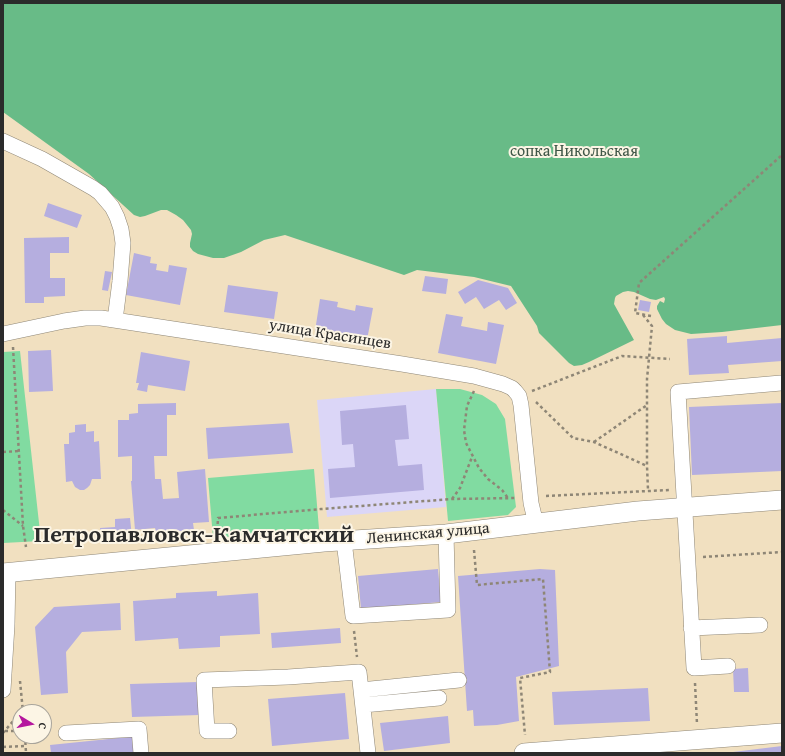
<!DOCTYPE html>
<html>
<head>
<meta charset="utf-8">
<style>
  body { margin:0 }
  #map { position:relative; width:785px; height:756px; overflow:hidden; background:#f1e0c0; font-family:"Gentium Book Plus",serif }
  canvas { display:block }
  .frame { position:absolute; inset:0; border:4px solid #2b2b2b; pointer-events:none }
  .north { position:absolute; left:12px; top:704px; width:40px; height:40px; box-sizing:border-box; background:#fcf5e5; border:1px solid #a8a49b; border-radius:50%; rotate:100deg; font-size:11px; font-weight:700; line-height:16px; text-align:center; color:#2b2b2b }
  .north::after { content:''; display:block; margin:auto; width:14px; height:18px; background:#b5179e; clip-path:polygon(50% 0,100% 100%,50% 72%,0 100%) }
</style>
</head>
<body>
<div id="map">
<canvas width="785" height="756"></canvas>
<div class="frame"></div>
<div class="north">С</div>
</div>
<script>
const ctx = document.querySelector('canvas').getContext('2d');
ctx.lineJoin = 'round';
function fillPath(path, color) {
  ctx.fillStyle = color;
  ctx.fill(path, 'evenodd');
}
function toPath(rows) {
  const path = new Path2D();
  for (const r of rows) {
    path.moveTo(r[0], r[1]);
    for (let i = 2; i < r.length; i += 2) path.lineTo(r[i], r[i + 1]);
  }
  return path;
}
function strokePath(path, color, width, dash) {
  ctx.strokeStyle = color;
  ctx.lineWidth = width;
  ctx.lineCap = dash ? 'butt' : 'round';
  ctx.setLineDash(dash || []);
  ctx.stroke(path);
}
function write(font, color, halo, rows, align = 'center') {
  ctx.font = font + ' "Gentium Book Plus",serif';
  ctx.lineWidth = 4;
  ctx.setLineDash([]);
  ctx.textBaseline = 'middle';
  ctx.strokeStyle = halo;
  ctx.fillStyle = color;
  for (const [text, x, y, turn = 0] of rows) {
    ctx.save();
    ctx.translate(x, y);
    ctx.rotate((+turn || 0) * Math.PI / 180);
    ctx.textAlign = isNaN(turn) ? turn : align;
    if (halo) ctx.strokeText(text, 0, 0);
    ctx.fillText(text, 0, 0);
    ctx.restore();
  }
}
const built = toPath([
  [436,389,446,507,327,517,317,400]
]);
const green = toPath([
  [20,351,41,541,3,543,3,352],
  [436,389,460,389,482,395,496,404,505,419,516,507,508,515,448,521],
  [314,469,319,529,213,538,208,478]
]);
const forest = toPath([
  [3,3,782,3,782,325,722,332,691,334,675,330,666,324,662,319,657,309,657,306,660,301,664,303,665,299,664,297,656,300,650,299,634,292,628,291,623,292,616,296,615,298,614,304,634,340,589,362,582,365,574,366,569,363,539,333,537,326,511,286,474,277,417,270,404,275,285,235,264,240,241,252,224,258,213,258,198,254,193,251,190,247,190,243,192,234,191,230,183,220,176,215,167,210,161,210,145,216,140,217,134,215,89,174,3,112]
]);
const building = toPath([
  [48,203,82,215,77,228,44,216],
  [69,237,69,253,50,253,50,278,65,278,65,296,44,297,44,303,25,303,24,238],
  [134,253,151,257,150,263,157,264,156,270,168,272,169,265,187,268,180,305,126,295],
  [105,271,112,272,108,291,102,290],
  [425,276,448,279,446,294,422,291],
  [478,280,508,288,517,303,506,310,499,300,484,309,476,297,465,304,458,292],
  [228,285,278,292,274,319,224,312],
  [320,299,338,302,337,307,355,311,356,305,373,308,367,340,315,331],
  [640,300,651,302,649,312,638,310],
  [446,314,463,317,461,326,487,331,488,322,504,325,496,364,438,353],
  [727,336,727,343,782,338,782,361,728,365,729,373,689,375,687,339],
  [51,350,53,391,29,392,28,351],
  [141,352,190,361,185,391,148,385,147,392,137,390,139,383,136,383],
  [176,403,176,415,167,415,167,456,154,456,155,479,161,479,163,499,179,498,177,472,205,469,209,522,193,523,194,530,156,533,155,528,135,530,131,481,132,481,132,456,118,457,118,420,129,420,129,414,138,413,138,404],
  [782,403,782,471,692,475,689,407],
  [406,405,409,439,395,440,398,466,422,464,424,490,330,498,328,469,355,467,353,444,342,445,340,411],
  [289,423,293,453,208,459,206,428],
  [86,424,86,432,94,431,94,442,99,441,101,479,92,479,90,485,87,488,84,490,80,490,75,487,72,481,66,482,64,444,69,444,69,433,75,432,75,425],
  [130,518,132,537,101,540,100,528,115,527,115,519],
  [438,569,441,602,361,609,358,576],
  [540,569,555,570,559,666,516,677,519,721,497,725,474,726,473,710,467,711,458,576],
  [217,591,217,596,258,593,260,634,220,636,220,647,179,649,178,638,135,641,133,601,176,598,176,593],
  [120,603,121,630,82,632,66,652,68,693,41,695,35,627,54,607],
  [340,628,341,643,272,648,271,633],
  [748,668,749,692,734,692,733,669],
  [198,682,200,715,132,717,130,684],
  [648,688,650,721,554,725,552,692],
  [345,693,349,739,272,746,268,699],
  [448,716,450,743,384,751,380,723],
  [138,736,139,753,51,753,50,745],
  [782,746,782,753,733,753,733,752]
]);
const path = toPath([
  [643,315,652,326,647,379,647,466,648,490],
  [651,316,635,313,639,283,782,155],
  [13,347,23,526,26,547],
  [474,391,467,406,464,430,466,443,479,468,488,479,502,490,508,498],
  [532,391,622,356,670,359],
  [536,402,573,438,594,442,647,466],
  [594,442,647,405],
  [3,452,19,451],
  [546,496,669,490],
  [452,499,460,488,472,457],
  [3,510,23,526],
  [217,536,218,518,321,509,452,499,517,498],
  [474,550,477,585,543,579,550,672,520,678,525,735],
  [703,557,782,552],
  [354,631,357,657],
  [20,681,23,712],
  [695,683,697,724],
  [5,731,20,731],
  [3,733,20,713],
  [25,736,26,753],
  [3,747,25,746]
]);
const minor = toPath([
  [3,141,42,159,93,188,100,193,112,207,117,217,121,229,123,243,120,281,115,320],
  [3,334,64,321,85,318,101,318,402,364,474,376,503,384,512,388,515,391,519,396,521,405,531,503,536,524],
  [344,541,353,616,448,610,446,534],
  [691,628,760,625],
  [728,666,694,668,678,392,781,383],
  [3,690,7,625,8,572],
  [361,690,459,680],
  [363,705,439,698],
  [229,731,207,731,204,680,288,677,359,672,368,753],
  [66,733,139,729,141,753]
]);
const major = toPath([
  [3,573,324,542,446,534,638,511,782,500],
  [524,753,782,733]
]);
const parkNames = [
  ["сопка Никольская",574,152]
];
const streetNames = [
  ["улица Красинцев",330,335,9],
  ["Ленинская улица",428,534,-5]
];
const townNames = [
  ["Петропавловск-Камчатский",194,536]
];
fillPath(built, '#dbd6f7');
fillPath(green, '#81dba1');
fillPath(forest, '#68bb87');
fillPath(building, '#b5aedf');
strokePath(minor, '#8e8676', 16);
strokePath(major, '#8e8676', 20);
strokePath(path, '#8e8676', 2.5, [3, 3]);
strokePath(minor, '#fff', 15);
strokePath(major, '#fff', 19);
write('16px', '#405748', '#fcf5e5', parkNames);
write('16px', '#2b2b2b', '#fcf5e5', streetNames);
write('bold 24px', '#2b2b2b', '#fcf5e5', townNames);
</script>
</body>
</html>
